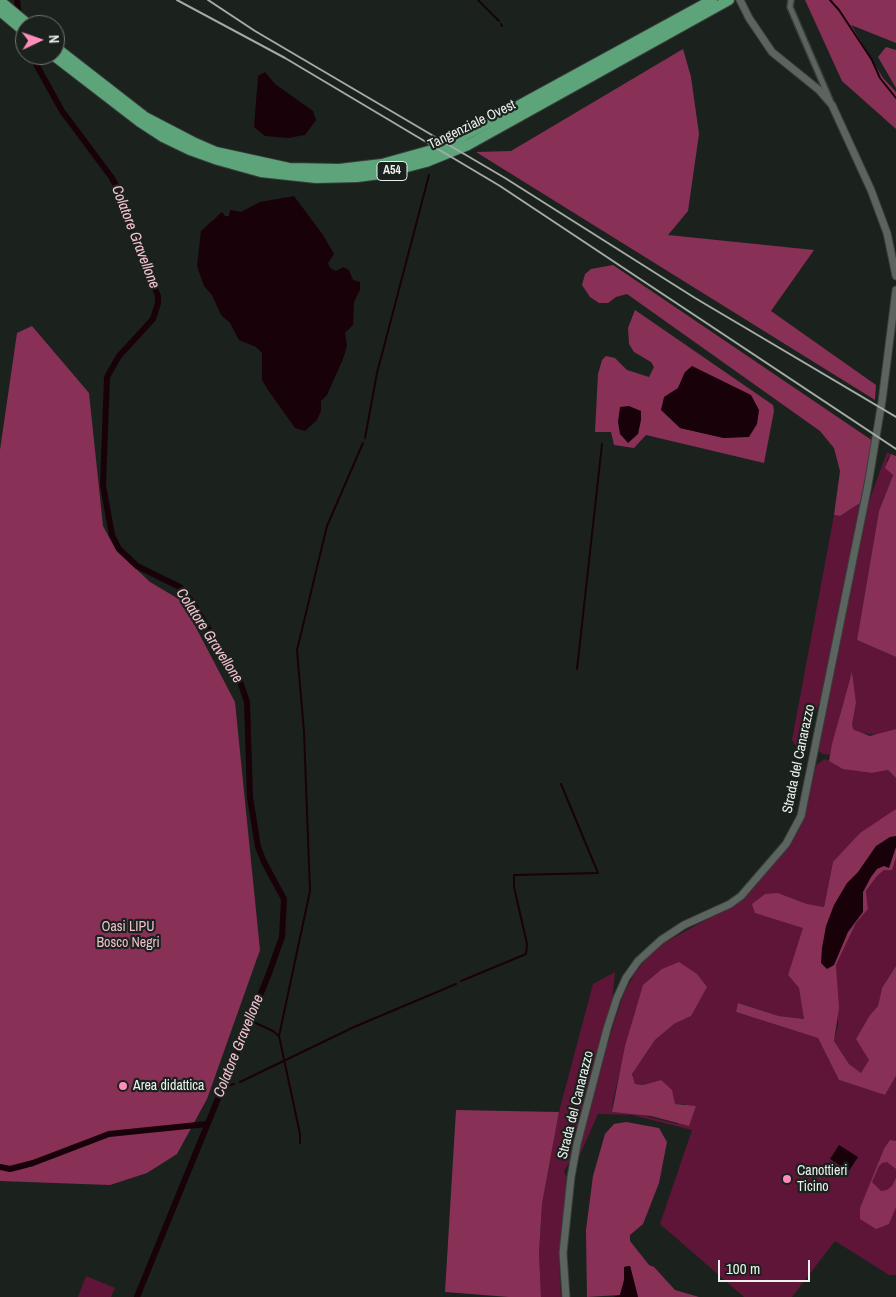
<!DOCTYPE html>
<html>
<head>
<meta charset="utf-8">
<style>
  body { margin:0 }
  #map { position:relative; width:896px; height:1297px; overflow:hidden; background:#1b221d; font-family:"Archivo Narrow",sans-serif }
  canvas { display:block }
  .north { position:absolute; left:15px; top:15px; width:50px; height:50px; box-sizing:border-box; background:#1b221d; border:1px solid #6e7470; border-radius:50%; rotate:87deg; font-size:14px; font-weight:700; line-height:20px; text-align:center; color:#ebf0ec }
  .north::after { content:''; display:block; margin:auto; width:18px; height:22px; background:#ff8eba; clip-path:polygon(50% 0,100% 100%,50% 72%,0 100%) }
  .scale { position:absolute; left:718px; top:1260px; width:92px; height:22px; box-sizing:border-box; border:2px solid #ebf0ec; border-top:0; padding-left:6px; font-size:15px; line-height:18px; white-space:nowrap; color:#ebf0ec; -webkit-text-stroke:4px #1b221d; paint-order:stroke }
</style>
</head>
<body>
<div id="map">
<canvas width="896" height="1297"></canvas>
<div class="north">N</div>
<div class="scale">100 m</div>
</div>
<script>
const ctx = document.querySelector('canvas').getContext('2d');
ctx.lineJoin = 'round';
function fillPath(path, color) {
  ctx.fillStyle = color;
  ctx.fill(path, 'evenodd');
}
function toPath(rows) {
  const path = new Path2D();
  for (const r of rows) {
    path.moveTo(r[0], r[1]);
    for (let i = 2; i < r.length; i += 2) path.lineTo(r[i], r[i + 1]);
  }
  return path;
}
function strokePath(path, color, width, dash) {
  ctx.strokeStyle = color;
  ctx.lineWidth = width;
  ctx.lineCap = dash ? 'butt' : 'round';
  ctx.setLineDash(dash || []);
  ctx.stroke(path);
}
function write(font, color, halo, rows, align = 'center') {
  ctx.font = font + ' "Archivo Narrow",sans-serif';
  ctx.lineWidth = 4.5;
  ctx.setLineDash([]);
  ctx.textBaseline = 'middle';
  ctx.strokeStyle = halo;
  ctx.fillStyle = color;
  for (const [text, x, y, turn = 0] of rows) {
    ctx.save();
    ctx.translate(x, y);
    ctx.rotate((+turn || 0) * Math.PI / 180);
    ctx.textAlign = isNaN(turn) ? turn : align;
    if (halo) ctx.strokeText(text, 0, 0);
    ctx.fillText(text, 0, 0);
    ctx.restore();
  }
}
const green = toPath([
  [887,452,891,454,887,460,893,474,879,511,857,640,896,657,896,729,878,735,859,733,854,730,852,725,856,703,844,700,830,755,823,754,818,751,865,512],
  [860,503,823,695,800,743,796,746,792,740,834,515,840,516],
  [825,759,854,770,872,773,888,770,896,778,896,809,833,862,824,907,807,904,778,893,804,928,788,975,799,988,805,1019,779,1016,739,1003,736,1012,818,1038,839,1080,885,1095,896,1076,896,1275,889,1275,835,1241,792,1297,744,1297,660,1224,692,1130,632,1115,598,1114,575,1166,595,1083,614,1023,624,993,635,973,647,957,662,944,742,900,754,888,798,831,806,812,815,769,817,764],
  [635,1011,691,1016,674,1024,655,1040,632,1074,635,1084,643,1085,661,1080,674,1104,685,1104,678,1124,637,1114,612,1112,613,1100],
  [896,858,896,966,882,988,878,1006,870,1015,869,1060,861,1074,849,1064,834,1041,838,1025,836,965,856,923,868,909,866,891,877,876,884,870,892,869],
  [615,972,612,1001,571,1160,564,1171,567,1179,559,1259,561,1297,541,1297,539,1253,542,1204,559,1112,593,984],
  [86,1276,115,1288,111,1297,78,1297]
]);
const forest = toPath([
  [805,0,896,0,896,43,851,25,883,78,896,92,896,129,842,81],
  [886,47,896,50,896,88,878,57],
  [683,49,691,77,699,134,688,211,668,235,814,250,771,311,876,385,875,400,476,152,511,151],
  [613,265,873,441,860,503,840,516,834,515,840,471,834,448,820,431,627,294,616,297,608,303,599,303,590,297,582,285,585,274,591,269],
  [635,310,773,405,774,411,764,463,646,435,634,448,614,445,611,432,595,432,598,374,602,360,606,356,615,358,627,370,649,377,654,367,651,362,634,352,629,344,628,328],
  [685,372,749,436,724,438,680,428,678,388],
  [32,326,89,393,103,526,116,550,150,582,182,601,235,702,260,950,207,1099,177,1154,147,1173,110,1185,0,1181,0,450,17,333],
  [891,454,896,456,896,657,857,640,879,511,893,475,885,468],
  [852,672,856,703,852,725,854,730,870,736,896,729,896,778,888,770,872,773,843,769,829,761,832,744],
  [896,809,896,858,892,870,884,870,877,876,866,891,868,909,856,923,836,965,839,1008,834,1041,849,1064,861,1073,869,1060,856,1039,870,1015,878,1006,882,988,896,966,896,1076,885,1095,839,1080,818,1038,736,1012,738,1003,779,1016,804,1019,799,988,788,975,803,928,755,913,752,904,765,894,778,893,807,904,824,907,833,862,860,833],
  [679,962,697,974,707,987,691,1016,674,1024,655,1040,632,1074,635,1084,643,1085,661,1080,672,1090,675,1104,696,1106,689,1126,651,1116,612,1112,625,1046,643,985,662,969],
  [456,1110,559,1112,542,1204,539,1253,541,1297,509,1297,445,1292],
  [626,1122,659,1128,667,1142,659,1183,643,1224,630,1235,630,1241,649,1265,654,1267,675,1290,699,1297,638,1297,630,1266,624,1267,625,1280,620,1295,587,1297,586,1230,593,1176,605,1134,614,1124],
  [890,1140,896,1141,896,1207,889,1224,876,1229,860,1219,860,1208,884,1149],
  [887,1162,896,1169,896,1178,892,1186,887,1190,881,1191,872,1182,879,1166,882,1163]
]);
const water = toPath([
  [265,72,275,84,313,111,316,120,305,135,288,138,265,136,254,127,258,76],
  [294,196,323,235,334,254,328,263,330,268,336,271,343,267,349,270,353,280,360,282,360,290,354,302,353,325,345,333,347,346,343,359,327,395,321,401,321,411,317,420,305,431,295,428,268,390,262,380,262,353,256,347,239,340,230,323,221,315,212,295,204,286,197,266,201,231,222,212,225,216,229,216,230,210,241,212,260,202],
  [692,366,751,395,759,410,757,424,749,437,724,438,680,428,661,410,664,397,678,388,685,372],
  [629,406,641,411,641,420,638,434,628,443,620,434,618,422,620,407],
  [896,836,896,847,889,868,884,866,877,869,871,877,863,892,863,912,848,932,834,965,827,969,821,963,822,948,826,926,834,905,847,883,858,872,876,846,890,837],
  [839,1145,858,1157,849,1171,830,1159],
  [630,1266,638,1297,613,1297,620,1295,624,1280,624,1267]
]);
const stream = toPath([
  [478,0,499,21],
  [830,0,839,10,872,60,880,78,896,98],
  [501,24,502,26],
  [365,438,377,373,429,175],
  [577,669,602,444],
  [461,981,526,954,527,944,514,887,514,875,598,873,561,784],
  [249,1020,273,1031,279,1036,300,1134,300,1143],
  [279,1036,310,891,304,732,297,650,327,526,363,443],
  [240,1082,354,1027,456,984],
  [222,1087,234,1084]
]);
const canal = toPath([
  [17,0,19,16],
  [21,28,25,41],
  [31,55,62,111,112,178,121,195,132,230,158,296,158,303,153,319,119,356,107,377,103,485,112,535,119,549,137,566,180,587,193,603,241,684,247,702,250,797,258,847,264,862,284,899,282,937,268,976,137,1297],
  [0,1167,10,1169,33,1163,109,1134,207,1124]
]);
const minor = toPath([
  [791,0,790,7,830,100]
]);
const tertiary = toPath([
  [740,0,749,18,772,52,819,90,832,105,871,190,887,233,896,276],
  [566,1297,563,1253,571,1177,577,1144,607,1029,617,998,626,978,638,961,661,940,684,925,730,904,741,896,786,844,801,816,868,485,882,401,896,290]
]);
const motorway = toPath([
  [0,1,29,25],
  [0,11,25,32],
  [55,47,145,117,193,142,216,152,289,168,339,169,382,164,443,147,712,0],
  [53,55,140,122,163,137,190,150,218,160,261,172,316,178,357,177,380,174,426,162,468,145,729,0]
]);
const rail = toPath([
  [177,0,285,58,500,186,896,449],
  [208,0,255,31,505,178,695,298,896,417]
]);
const markers = [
  [123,1086,5,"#ff8eba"],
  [787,1179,5,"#ff8eba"]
];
const shields = [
  [392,171,30]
];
const shieldNames = [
  ["A54",392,171]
];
const streetNames = [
  ["Tangenziale Ovest",472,125,-26],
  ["Strada del Canarazzo",799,759,-78],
  ["Strada del Canarazzo",576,1105,-76]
];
const parkNames = [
  ["Oasi LIPU",128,927],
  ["Bosco Negri",128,943]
];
const poiNames = [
  ["Area didattica",133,1086],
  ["Canottieri",797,1171],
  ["Ticino",797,1187]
];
const waterNames = [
  ["Colatore Gravellone",135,237,69],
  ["Colatore Gravellone",209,636,57],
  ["Colatore Gravellone",239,1046,-68]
];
fillPath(green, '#5e1537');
fillPath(forest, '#893057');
fillPath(water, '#19010a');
strokePath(stream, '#19010a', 2);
strokePath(canal, '#19010a', 6);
strokePath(minor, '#383e3a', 8);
strokePath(tertiary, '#383e3a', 9);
strokePath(motorway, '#383e3a', 12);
strokePath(minor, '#5b645e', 5);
strokePath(tertiary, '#5b645e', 7);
strokePath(motorway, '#5da47a', 10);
strokePath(rail, '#a4aaa6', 2);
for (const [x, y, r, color] of markers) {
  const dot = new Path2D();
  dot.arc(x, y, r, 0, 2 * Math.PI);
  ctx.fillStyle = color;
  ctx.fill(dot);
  strokePath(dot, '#1b221d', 2);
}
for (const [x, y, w] of shields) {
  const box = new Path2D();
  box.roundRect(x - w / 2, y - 9.5, w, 19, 4);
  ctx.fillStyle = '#1b221d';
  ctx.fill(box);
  strokePath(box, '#ebf0ec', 1);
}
write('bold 12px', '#ebf0ec', null, shieldNames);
write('14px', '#ebf0ec', '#1b221d', streetNames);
write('14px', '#f2bfd0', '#1b221d', parkNames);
write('14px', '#ebf0ec', '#1b221d', poiNames, 'left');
write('italic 15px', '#f6c2d4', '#1b221d', waterNames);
</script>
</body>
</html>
